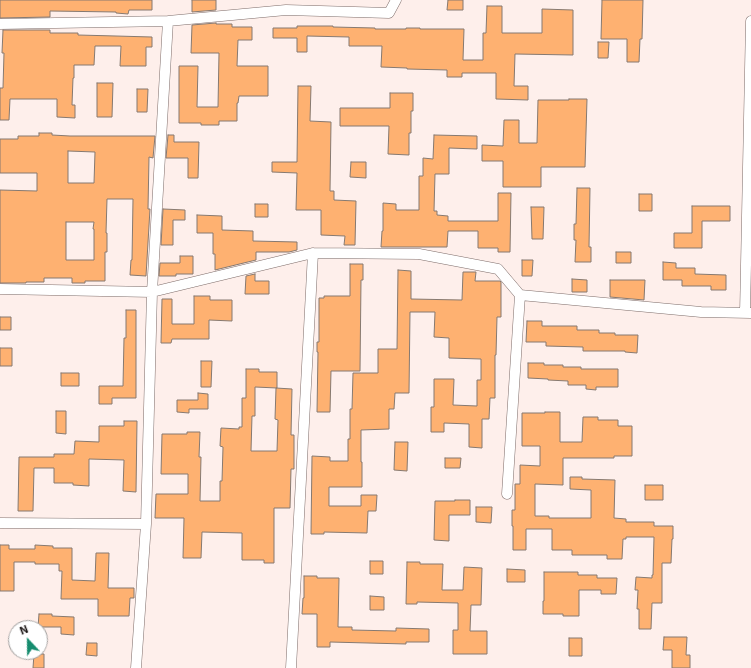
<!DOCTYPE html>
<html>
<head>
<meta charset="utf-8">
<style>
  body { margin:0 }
  #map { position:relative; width:751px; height:668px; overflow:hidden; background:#feefeb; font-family:"Exo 2",sans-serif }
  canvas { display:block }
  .north { position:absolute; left:8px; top:620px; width:40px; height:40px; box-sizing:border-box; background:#fff; border:1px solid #a3a1a0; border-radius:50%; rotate:338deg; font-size:11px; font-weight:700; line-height:16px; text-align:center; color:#191312 }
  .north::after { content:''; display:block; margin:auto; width:14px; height:18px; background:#168c6e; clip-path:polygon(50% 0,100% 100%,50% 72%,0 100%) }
</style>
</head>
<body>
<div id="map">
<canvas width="751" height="668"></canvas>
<div class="north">N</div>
</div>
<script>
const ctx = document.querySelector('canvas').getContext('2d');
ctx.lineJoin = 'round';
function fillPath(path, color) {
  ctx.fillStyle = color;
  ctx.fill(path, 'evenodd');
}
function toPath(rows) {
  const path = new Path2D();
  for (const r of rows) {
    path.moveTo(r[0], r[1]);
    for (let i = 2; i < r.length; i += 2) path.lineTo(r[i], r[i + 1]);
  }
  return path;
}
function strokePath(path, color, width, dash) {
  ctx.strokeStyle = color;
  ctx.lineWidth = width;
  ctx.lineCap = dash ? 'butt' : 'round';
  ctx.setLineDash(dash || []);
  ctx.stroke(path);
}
const building = toPath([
  [0,0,152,0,152,10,129,10,128,14,116,13,116,12,50,11,50,17,0,18,0,0],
  [192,0,216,0,216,10,192,12,192,0],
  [448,0,463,0,463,10,447,10,448,0],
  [602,0,643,0,642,39,640,39,639,62,627,62,627,39,601,39,602,0],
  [487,6,502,6,502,33,542,33,542,9,573,10,573,55,515,54,514,86,528,86,528,100,496,99,496,73,462,73,462,77,447,77,447,70,407,69,407,68,381,67,382,46,349,46,349,37,307,36,307,52,297,52,297,38,273,38,273,28,297,28,297,26,333,26,333,27,375,28,375,29,406,29,406,28,420,28,420,29,464,29,463,60,483,60,483,33,486,33,487,6],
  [216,23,216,24,232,24,232,27,252,27,252,40,238,40,237,66,268,66,268,96,239,96,238,103,237,103,237,121,219,121,219,125,201,125,201,123,179,123,179,66,198,66,197,107,218,107,219,53,191,53,192,25,216,23],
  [3,30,50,30,50,33,78,33,78,35,116,36,152,37,152,47,146,47,146,66,120,66,121,46,95,46,94,65,74,65,74,78,73,78,72,105,75,105,75,118,57,117,57,99,10,99,9,120,0,120,0,88,3,88,4,53,2,53,3,30],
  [598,42,609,42,608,58,598,58,598,42],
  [97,83,113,83,112,117,97,117,97,83],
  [298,86,311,86,310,121,331,122,330,191,334,191,334,200,356,201,355,245,344,245,345,236,321,235,321,210,296,210,297,173,272,172,272,162,297,162,298,86],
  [137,89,148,89,147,112,137,112,137,89],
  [390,93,413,93,413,111,411,111,411,133,409,133,409,155,388,154,389,126,340,126,340,108,390,108,390,93],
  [569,99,587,99,585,167,541,167,541,187,503,187,503,161,482,161,482,145,503,146,504,120,519,120,519,143,537,143,538,100,569,100,569,99],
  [39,133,52,133,52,135,70,136,155,136,153,158,149,157,148,209,150,209,146,276,130,275,131,260,132,260,133,199,107,199,106,233,107,233,107,252,105,252,105,281,85,281,85,283,72,283,72,278,44,278,44,282,26,282,26,283,0,283,0,190,37,191,37,173,0,173,0,139,18,139,18,136,39,136,39,133],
  [68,151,95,152,94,183,68,183,68,151],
  [66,222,94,222,93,229,94,229,94,260,66,260,66,222],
  [168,135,174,135,174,142,199,142,198,178,188,178,188,158,166,158,168,135],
  [434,135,477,136,477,149,449,148,449,174,435,174,434,211,437,211,437,215,448,216,448,221,498,221,498,193,511,193,510,252,498,252,498,248,478,248,478,231,448,231,447,247,381,247,382,231,383,231,383,203,396,204,396,210,419,210,419,176,423,176,423,158,433,159,434,135],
  [351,162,366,162,366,178,350,177,351,162],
  [577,188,590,188,589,247,591,247,591,262,575,262,576,240,574,240,574,224,576,224,577,188],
  [639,194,652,194,652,211,639,211,639,194],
  [255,204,268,204,268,217,255,217,255,204],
  [692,206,730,206,730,221,702,221,702,248,674,248,674,233,692,233,692,206],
  [531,207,544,207,543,239,532,239,531,207],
  [163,209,185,210,185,220,173,220,173,245,161,245,163,209],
  [197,215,222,216,222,230,253,231,253,241,297,242,297,250,289,252,256,252,256,260,215,270,215,254,213,254,213,233,197,233,197,215],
  [616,252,631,252,631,263,616,263,616,252],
  [180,256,193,256,193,274,176,274,176,276,159,276,160,263,180,263,180,256],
  [522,260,533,260,532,276,522,276,522,260],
  [663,262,676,263,676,268,695,268,695,274,726,275,726,290,711,290,711,286,682,286,682,280,663,280,663,262],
  [350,264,363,264,363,280,361,280,360,371,331,371,330,412,317,412,318,352,317,352,317,342,319,342,319,298,324,298,324,296,350,296,350,264],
  [398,270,411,271,411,299,462,300,463,272,476,272,475,281,500,281,501,282,501,317,497,317,496,355,495,355,495,398,490,398,489,419,482,419,482,448,469,447,469,424,444,423,444,432,431,432,431,407,434,407,434,379,454,379,453,405,477,406,477,380,481,380,481,359,449,358,449,338,434,337,435,312,410,312,409,393,395,393,394,409,389,409,389,429,361,430,361,462,362,462,362,487,329,487,329,506,361,506,361,495,377,495,376,511,368,511,367,533,324,532,324,534,311,534,312,456,330,457,330,461,348,461,348,439,350,439,350,409,352,409,353,373,378,373,378,349,397,349,398,270],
  [255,274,255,281,269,281,269,294,245,294,246,276,255,274],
  [572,279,587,280,587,292,572,292,572,279],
  [610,280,645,280,644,300,610,297,610,280],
  [194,296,210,296,210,300,232,300,232,321,209,320,209,339,172,339,171,343,161,343,162,299,172,299,172,324,194,324,194,296],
  [126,310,136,310,136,398,112,398,112,404,99,404,99,386,123,386,124,338,126,338,126,310],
  [0,317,11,317,11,330,0,330,0,317],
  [527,321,542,321,542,326,577,326,577,330,599,330,599,333,615,333,615,335,638,335,637,353,625,352,625,351,583,351,583,347,546,346,546,342,526,342,527,321],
  [0,348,12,348,12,366,0,366,0,348],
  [201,361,212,361,211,387,201,387,201,361],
  [528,363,544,363,544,365,563,365,563,367,581,367,581,369,618,369,618,387,596,387,596,390,586,389,586,385,568,385,568,381,548,380,548,379,528,378,528,363],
  [246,369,259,369,259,372,277,372,277,388,255,387,255,416,252,416,251,451,277,451,278,420,275,419,276,388,292,389,291,435,294,435,294,469,291,469,290,508,274,508,274,563,264,563,264,560,242,560,242,533,202,532,201,558,183,558,184,518,155,518,156,494,188,494,188,474,161,474,162,434,187,434,187,432,200,432,199,457,201,457,200,501,220,501,220,481,222,481,223,447,220,446,221,428,239,429,239,427,242,427,242,398,246,398,246,369],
  [61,373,79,373,79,386,61,386,61,373],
  [198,393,208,394,208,409,189,409,189,413,177,412,177,400,198,400,198,393],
  [56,411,66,411,66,434,56,433,56,411],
  [545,412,560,412,560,442,582,442,583,417,598,417,598,420,618,420,618,426,632,426,632,456,614,456,614,458,563,458,563,485,535,484,535,516,549,516,549,518,591,518,591,490,570,489,570,477,582,477,582,479,615,480,614,518,626,519,626,522,654,522,654,526,673,526,673,539,672,539,671,563,662,563,662,603,652,603,651,629,639,629,639,609,637,609,638,590,635,590,636,577,652,578,652,575,653,575,654,537,626,537,626,539,623,539,622,559,607,559,607,555,572,555,572,550,552,550,552,529,526,529,526,550,513,550,513,526,512,526,512,510,515,510,515,484,520,484,520,465,540,466,540,446,522,446,522,413,545,413,545,412],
  [124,421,137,421,136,492,123,491,124,460,89,459,89,486,73,485,73,483,54,483,54,468,34,468,33,511,18,511,19,457,54,457,54,454,74,454,75,441,99,442,99,426,124,426,124,421],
  [395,442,408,442,407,471,394,470,395,442],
  [445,458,461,458,460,468,445,468,445,458],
  [645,485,663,485,663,500,645,500,645,485],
  [455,500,470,500,470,515,449,515,449,541,434,540,435,501,455,501,455,500],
  [476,507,492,507,491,523,476,522,476,507],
  [0,545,9,545,9,549,35,549,35,545,53,546,53,548,72,548,72,580,95,581,96,553,109,553,108,588,134,588,134,598,130,598,129,616,98,616,98,599,61,599,62,571,59,571,59,564,35,564,35,562,14,562,14,591,0,591,0,545],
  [370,561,383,561,383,574,370,574,370,561],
  [407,562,420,562,420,564,443,564,442,590,463,590,464,567,482,568,481,605,471,605,470,631,487,631,487,654,453,654,453,630,458,630,458,603,417,602,417,604,406,604,407,562],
  [507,569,525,570,525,582,507,582,507,569],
  [544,572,578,572,578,575,597,575,597,578,617,578,616,594,601,594,601,590,579,590,579,616,563,616,563,614,543,614,543,601,544,601,544,572],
  [304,576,317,576,317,578,339,578,338,627,352,627,352,630,396,631,396,628,429,629,429,642,406,642,406,644,330,642,330,647,317,647,317,614,302,614,303,598,304,598,304,576],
  [370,596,384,597,384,610,370,610,370,596],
  [39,614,52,614,52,616,74,617,74,635,61,634,61,627,38,627,39,614],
  [664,637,687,637,686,655,690,655,690,668,672,668,672,650,663,650,664,637],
  [569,638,582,638,582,656,569,656,569,638],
  [87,643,97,643,97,656,86,655,87,643],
  [34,654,44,654,44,668,33,668,34,654]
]);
const minor = toPath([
  [0,24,168,21,286,10,389,13,396,0],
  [0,289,152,292,313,253,419,254,498,269,520,295,701,312,751,313],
  [745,313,751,21],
  [507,494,520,295],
  [0,523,146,524],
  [136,668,146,524,152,292,168,21],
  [291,668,313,253]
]);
fillPath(building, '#feb171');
strokePath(building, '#867970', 1);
strokePath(minor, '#7e6d6a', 11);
strokePath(minor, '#fff', 10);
</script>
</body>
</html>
